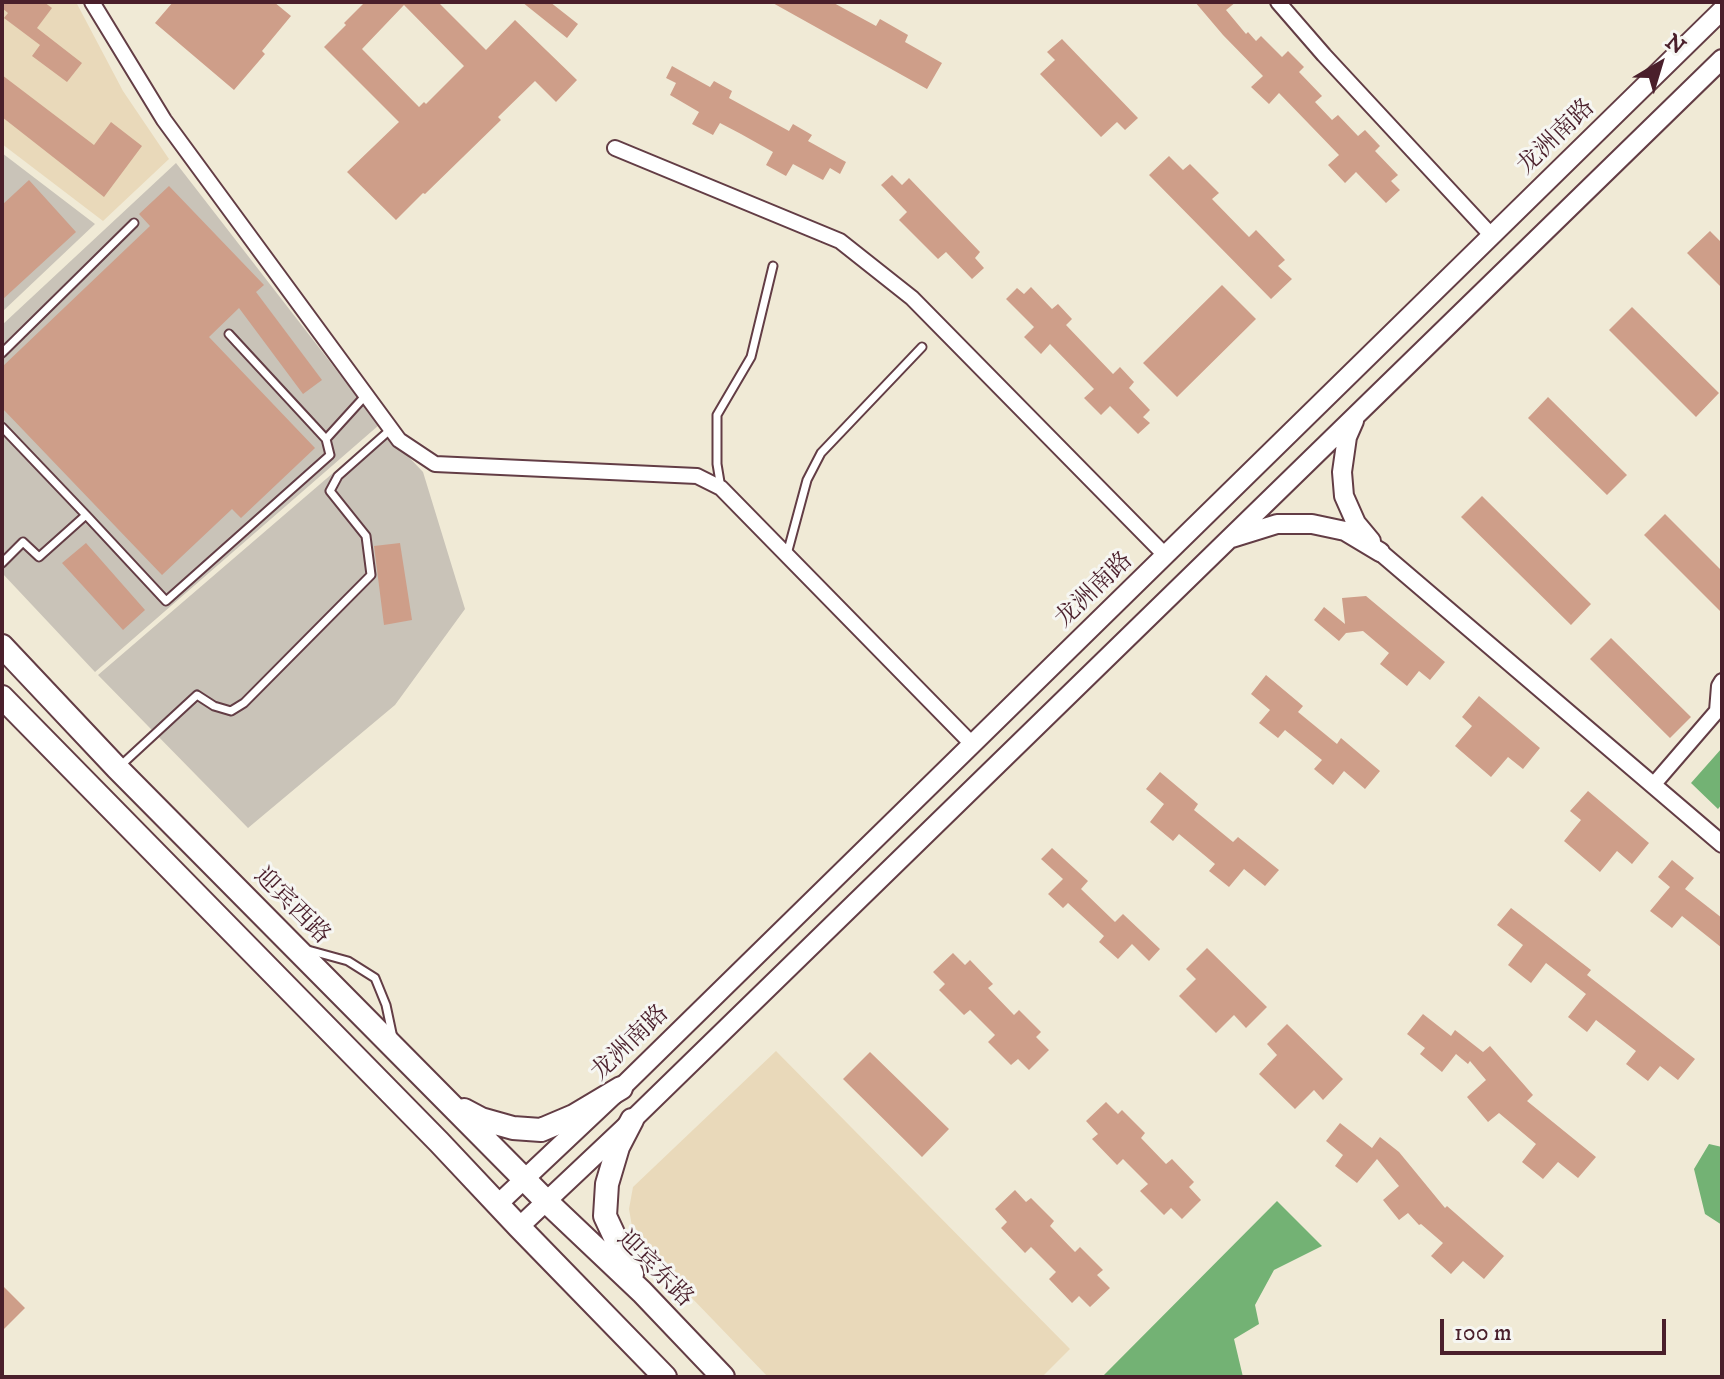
<!DOCTYPE html>
<html>
<head>
<meta charset="utf-8">
<style>
  body { margin:0 }
  #map { position:relative; width:1724px; height:1379px; overflow:hidden; background:#f0ead6; font-family:"IM FELL DW Pica",serif }
  canvas { display:block }
  .frame { position:absolute; inset:0; border:4px solid #4a1f2b; pointer-events:none }
  .north { position:absolute; left:1620px; top:24px; width:80px; height:80px; -webkit-text-stroke:6px #f6f6f2; paint-order:stroke; rotate:38deg; font-size:22px; font-weight:700; line-height:32px; text-align:center; color:#4a1f2b }
  .north::after { content:''; display:block; margin:auto; width:28px; height:36px; background:#4a1f2b; clip-path:polygon(50% 0,100% 100%,50% 72%,0 100%) }
  .scale { position:absolute; left:1440px; top:1319px; width:226px; height:36px; box-sizing:border-box; border:4px solid #4a1f2b; border-top:0; padding-left:10px; font-size:24px; line-height:28px; white-space:nowrap; color:#4a1f2b; -webkit-text-stroke:6px #f6f6f2; paint-order:stroke }
</style>
</head>
<body>
<div id="map">
<canvas width="1724" height="1379"></canvas>
<div class="frame"></div>
<div class="north">N</div>
<div class="scale">100 m</div>
</div>
<script>
const ctx = document.querySelector('canvas').getContext('2d');
ctx.lineJoin = 'round';
function fillPath(path, color) {
  ctx.fillStyle = color;
  ctx.fill(path, 'evenodd');
}
function toPath(rows) {
  const path = new Path2D();
  for (const r of rows) {
    path.moveTo(r[0], r[1]);
    for (let i = 2; i < r.length; i += 2) path.lineTo(r[i], r[i + 1]);
  }
  return path;
}
function strokePath(path, color, width, dash) {
  ctx.strokeStyle = color;
  ctx.lineWidth = width;
  ctx.lineCap = dash ? 'butt' : 'round';
  ctx.setLineDash(dash || []);
  ctx.stroke(path);
}
function write(font, color, halo, rows, align = 'center') {
  ctx.font = font + ' "IM FELL DW Pica","Noto Serif SC",serif';
  ctx.lineWidth = 6;
  ctx.setLineDash([]);
  ctx.textBaseline = 'middle';
  ctx.strokeStyle = halo;
  ctx.fillStyle = color;
  for (const [text, x, y, turn = 0] of rows) {
    ctx.save();
    ctx.translate(x, y);
    ctx.rotate((+turn || 0) * Math.PI / 180);
    ctx.textAlign = isNaN(turn) ? turn : align;
    if (halo) ctx.strokeText(text, 0, 0);
    ctx.fillText(text, 0, 0);
    ctx.restore();
  }
}
const built = toPath([
  [2,2,76,2,123,91,169,159,103,221,2,144],
  [776,1051,1070,1349,1042,1377,768,1377,634,1238,629,1209,633,1187]
]);
const industrial = toPath([
  [2,153,95,224,2,312],
  [176,163,379,425,95,672,2,573,2,325],
  [383,430,423,472,465,609,395,705,248,828,98,675]
]);
const forest = toPath([
  [1722,748,1722,804,1718,809,1691,783],
  [1709,1144,1722,1147,1722,1225,1705,1214,1694,1169],
  [1277,1201,1322,1246,1274,1270,1255,1305,1259,1324,1234,1339,1243,1377,1102,1377]
]);
const building = toPath([
  [2,2,44,2,52,8,37,28,82,63,67,82,32,56,40,45,4,18,8,13,2,8],
  [173,2,274,2,291,16,262,51,265,54,234,90,155,23],
  [365,2,438,2,486,50,515,20,577,80,556,102,535,81,498,117,501,120,425,194,423,193,396,220,347,172,399,122,324,47,346,25,344,23],
  [404,5,464,66,426,104,424,102,419,107,362,49],
  [522,2,550,2,578,24,567,38],
  [771,2,832,2,876,26,880,19,908,35,905,42,942,63,927,89],
  [1195,2,1236,2,1226,10,1246,34,1248,32,1256,41,1261,36,1282,57,1288,51,1304,67,1299,72,1322,96,1315,102,1332,120,1338,115,1358,136,1365,130,1380,146,1375,151,1398,175,1391,181,1400,190,1386,203,1356,172,1345,183,1328,165,1339,155,1279,93,1269,104,1251,87,1263,76,1223,35],
  [1062,39,1138,118,1125,130,1117,122,1101,137,1040,74,1055,60,1047,52],
  [672,66,710,87,714,81,732,91,729,98,789,131,793,124,812,135,808,141,846,162,840,174,830,168,823,180,793,164,786,176,766,165,773,152,741,134,720,123,713,135,692,124,699,112,670,95,676,83,666,78],
  [2,75,94,145,111,122,142,146,104,197,2,117],
  [1169,156,1183,170,1190,164,1219,193,1212,199,1249,237,1256,230,1285,260,1278,266,1292,279,1271,299,1149,175],
  [892,175,902,185,909,178,980,252,975,258,984,268,972,279,946,252,938,259,899,220,907,212,881,185],
  [29,180,76,232,2,300,2,205],
  [169,186,264,285,256,292,322,380,303,394,239,308,209,337,315,448,241,518,232,509,162,575,2,408,2,367,150,226,139,214],
  [1710,231,1722,243,1722,288,1687,253],
  [1222,285,1256,319,1177,397,1143,363],
  [1031,287,1052,309,1058,304,1072,319,1066,325,1113,374,1120,367,1134,382,1129,388,1150,410,1143,417,1150,423,1138,434,1110,406,1101,415,1084,398,1094,389,1050,344,1041,354,1024,337,1034,327,1006,299,1017,288,1024,294],
  [1632,307,1719,393,1696,417,1609,330],
  [1548,397,1627,475,1607,495,1528,418],
  [1482,496,1591,604,1571,625,1461,517],
  [1665,514,1722,571,1722,613,1644,535],
  [86,543,145,610,123,630,62,563],
  [400,543,412,620,384,625,374,546],
  [1366,596,1445,662,1430,680,1419,671,1407,686,1380,664,1389,653,1363,631,1346,633,1339,641,1314,620,1324,607,1345,624,1342,598],
  [1611,638,1691,717,1670,738,1590,659],
  [1266,675,1303,706,1298,712,1337,744,1341,738,1380,771,1365,789,1344,771,1333,785,1314,769,1322,760,1285,730,1278,738,1259,723,1270,710,1251,694],
  [1479,696,1540,748,1523,769,1508,757,1491,777,1455,746,1472,726,1462,717],
  [1160,772,1198,804,1194,810,1233,842,1238,837,1279,870,1265,886,1244,869,1229,887,1209,871,1215,864,1179,834,1173,841,1150,822,1164,804,1146,789],
  [1588,791,1649,843,1632,864,1617,851,1600,872,1564,841,1581,820,1570,811],
  [1052,848,1088,881,1081,889,1115,922,1123,914,1160,949,1149,961,1132,944,1118,959,1099,942,1104,936,1068,903,1063,908,1048,894,1063,879,1041,859],
  [1672,860,1694,878,1685,889,1722,918,1722,948,1682,916,1672,928,1650,911,1670,887,1658,877],
  [1511,908,1591,970,1587,975,1695,1059,1678,1080,1660,1066,1648,1081,1626,1064,1636,1051,1596,1020,1587,1032,1568,1017,1586,994,1546,963,1531,983,1508,965,1523,945,1497,925],
  [1207,948,1267,1007,1246,1028,1234,1015,1216,1033,1179,996,1196,979,1186,969],
  [953,953,965,965,970,960,993,984,988,988,1014,1015,1019,1010,1041,1032,1036,1037,1049,1050,1029,1070,1018,1059,1011,1065,988,1042,995,1035,970,1010,964,1015,939,990,945,984,933,972],
  [1423,1014,1451,1036,1455,1030,1483,1052,1490,1046,1533,1095,1527,1101,1596,1157,1578,1178,1558,1162,1543,1179,1522,1162,1536,1144,1499,1113,1488,1122,1467,1097,1486,1080,1470,1061,1468,1064,1456,1054,1442,1072,1420,1054,1425,1048,1407,1034],
  [1287,1024,1343,1079,1323,1100,1314,1090,1295,1109,1259,1074,1277,1055,1267,1044],
  [870,1052,949,1129,922,1157,843,1079],
  [1106,1102,1118,1114,1122,1110,1145,1133,1141,1138,1166,1164,1172,1159,1194,1182,1189,1187,1201,1200,1182,1219,1171,1208,1164,1215,1140,1191,1148,1184,1123,1159,1117,1165,1092,1139,1098,1134,1086,1121],
  [1340,1123,1372,1148,1380,1137,1399,1152,1445,1208,1447,1206,1504,1256,1484,1279,1463,1261,1451,1274,1431,1256,1443,1243,1421,1224,1419,1225,1408,1213,1399,1220,1383,1200,1399,1186,1377,1159,1357,1183,1335,1166,1343,1155,1326,1141],
  [1015,1190,1026,1202,1031,1198,1054,1221,1050,1226,1075,1252,1080,1247,1103,1270,1097,1275,1110,1288,1090,1307,1079,1296,1072,1303,1049,1279,1056,1272,1031,1247,1025,1253,1001,1228,1007,1222,995,1209],
  [2,1285,25,1308,2,1331]
]);
const service = toPath([
  [2,353,134,223],
  [2,427,86,515],
  [326,439,366,395],
  [721,488,717,464,717,415,751,357,773,266],
  [787,554,807,480,821,453,922,347],
  [2,563,23,542,39,557,86,515,166,601,330,455,326,439,229,334],
  [119,767,197,695,214,706,231,711,244,703,371,575,366,536,330,491,338,476,391,429],
  [308,950,348,961,375,978,386,1005,393,1038]
]);
const minor = toPath([
  [92,2,164,120,399,440,435,464,697,476,721,488,972,744],
  [1278,2,1324,55,1492,236],
  [615,148,840,241,912,298,1166,556],
  [1654,784,1717,711,1719,686,1722,681]
]);
const tertiary = toPath([
  [1380,552,1722,844]
]);
const secondary = toPath([
  [1354,421,1347,437,1342,472,1344,496,1356,523,1371,541],
  [1232,538,1277,524,1312,524,1345,531,1380,552],
  [498,1204,621,1088,1722,10],
  [519,1227,623,1129,1722,59]
]);
const trunk = toPath([
  [2,646,117,768,547,1202,642,1292,723,1377],
  [2,697,439,1142,519,1227,665,1377],
  [464,1110,481,1119,513,1128,541,1130,574,1116,621,1088],
  [632,1274,605,1216,607,1184,618,1147,632,1120]
]);
const streetNames = [
  ["龙洲南路",1557,138,-44],
  ["龙洲南路",1095,591,-44],
  ["迎宾西路",291,907,45],
  ["龙洲南路",631,1044,-44],
  ["迎宾东路",654,1270,45]
];
fillPath(built, '#e9d9ba');
fillPath(industrial, '#c9c3b8');
fillPath(forest, '#73b274');
fillPath(building, '#ce9e89');
strokePath(service, '#633d45', 11);
strokePath(minor, '#633d45', 18);
strokePath(tertiary, '#633d45', 20);
strokePath(secondary, '#633d45', 22);
strokePath(trunk, '#633d45', 26);
strokePath(service, '#fff', 7);
strokePath(minor, '#fff', 14);
strokePath(tertiary, '#fff', 16);
strokePath(secondary, '#fff', 18);
strokePath(trunk, '#fff', 22);
write('24px', '#4a1f2b', '#f6f6f2', streetNames);
</script>
</body>
</html>
